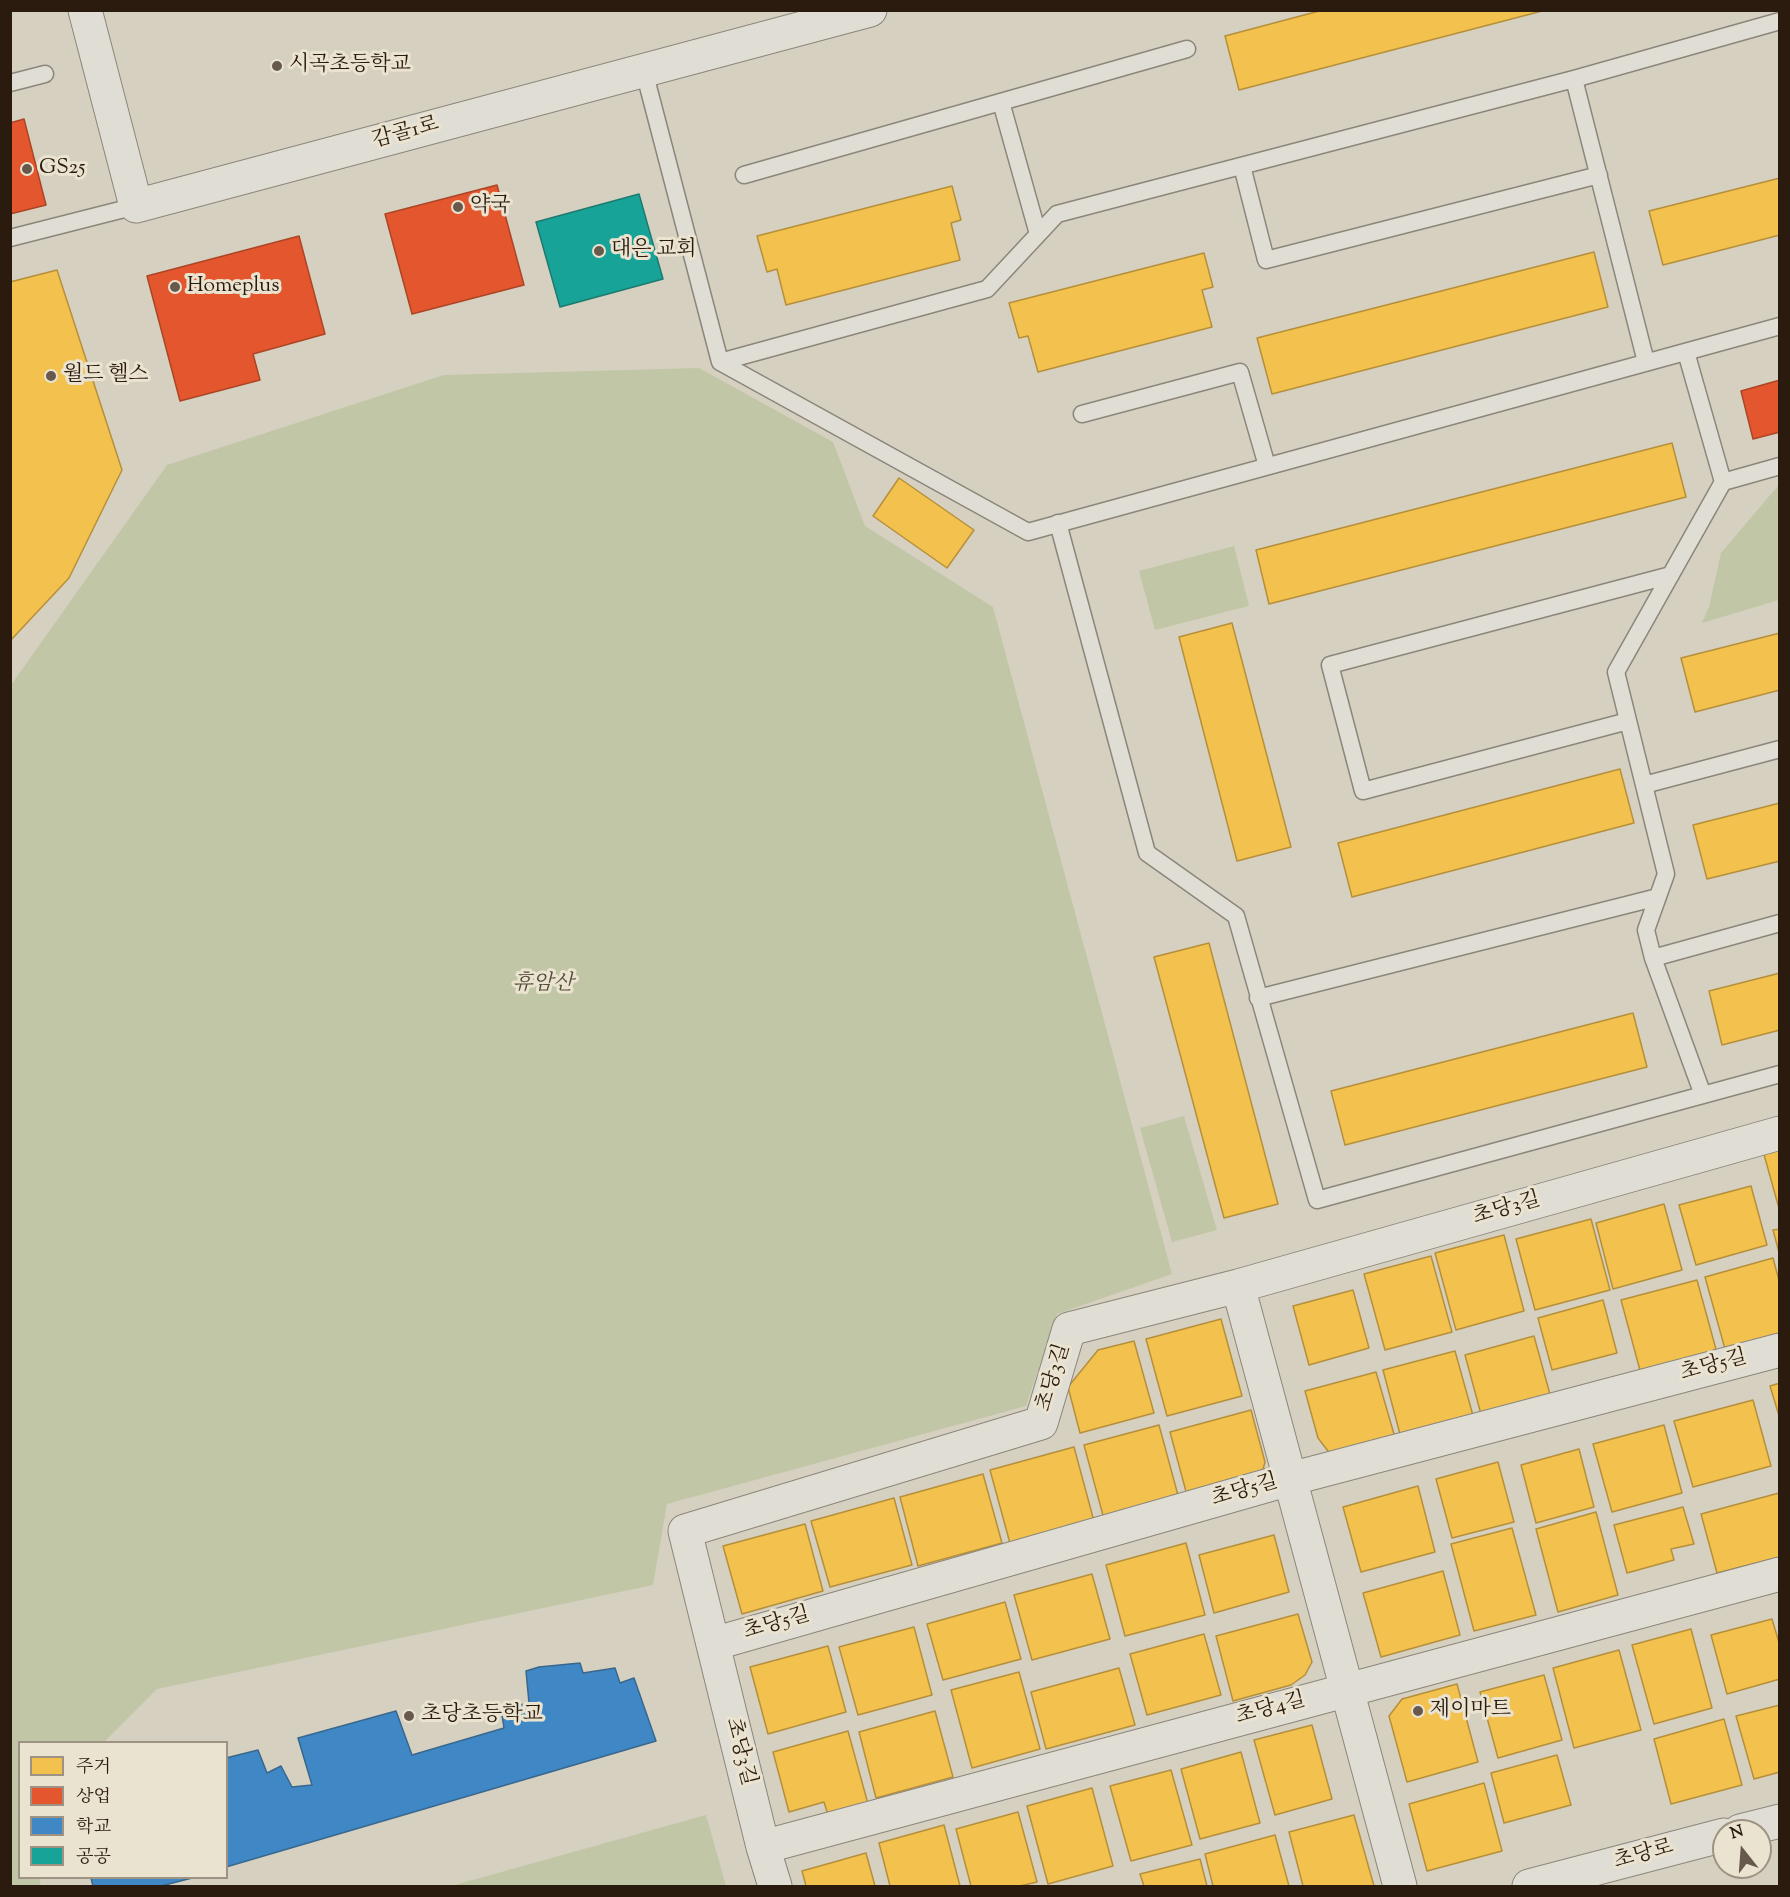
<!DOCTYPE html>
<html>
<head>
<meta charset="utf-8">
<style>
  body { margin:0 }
  #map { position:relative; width:1790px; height:1897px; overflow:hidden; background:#d6d0c0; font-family:"Sorts Mill Goudy","Noto Serif KR",serif }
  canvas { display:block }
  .frame { position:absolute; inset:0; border:12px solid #2b1b0f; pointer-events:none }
  .legend { position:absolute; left:18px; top:1741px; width:210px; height:138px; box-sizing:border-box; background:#eae3d0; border:2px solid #9e9383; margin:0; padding:8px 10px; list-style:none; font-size:18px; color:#2b1b0f }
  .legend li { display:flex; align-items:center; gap:12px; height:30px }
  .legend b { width:30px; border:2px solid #9e9383 }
  .north { position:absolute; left:1712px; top:1819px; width:60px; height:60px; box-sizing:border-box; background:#eae3d0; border:2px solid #9e9383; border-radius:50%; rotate:343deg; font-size:16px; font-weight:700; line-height:24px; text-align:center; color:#2b1b0f }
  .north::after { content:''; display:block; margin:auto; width:21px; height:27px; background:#675a4d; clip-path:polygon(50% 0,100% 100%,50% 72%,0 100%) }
</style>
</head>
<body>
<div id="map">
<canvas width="1790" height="1897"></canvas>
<div class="frame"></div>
<ul class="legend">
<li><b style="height:16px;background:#f2c14e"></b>주거</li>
<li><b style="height:16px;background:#e4572e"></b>상업</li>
<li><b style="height:16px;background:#3f88c5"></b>학교</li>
<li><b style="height:16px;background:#17a398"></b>공공</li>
</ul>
<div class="north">N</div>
</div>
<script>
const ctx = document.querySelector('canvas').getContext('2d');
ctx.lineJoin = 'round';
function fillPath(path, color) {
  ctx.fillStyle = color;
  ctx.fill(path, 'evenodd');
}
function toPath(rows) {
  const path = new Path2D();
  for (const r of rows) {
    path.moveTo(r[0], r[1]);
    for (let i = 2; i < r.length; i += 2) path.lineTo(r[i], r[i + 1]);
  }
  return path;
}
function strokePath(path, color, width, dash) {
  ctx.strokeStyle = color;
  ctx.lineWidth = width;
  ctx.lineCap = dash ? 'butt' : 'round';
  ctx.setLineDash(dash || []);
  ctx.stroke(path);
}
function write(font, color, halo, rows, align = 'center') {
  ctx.font = font + ' "Sorts Mill Goudy","Noto Serif KR",serif';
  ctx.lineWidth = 6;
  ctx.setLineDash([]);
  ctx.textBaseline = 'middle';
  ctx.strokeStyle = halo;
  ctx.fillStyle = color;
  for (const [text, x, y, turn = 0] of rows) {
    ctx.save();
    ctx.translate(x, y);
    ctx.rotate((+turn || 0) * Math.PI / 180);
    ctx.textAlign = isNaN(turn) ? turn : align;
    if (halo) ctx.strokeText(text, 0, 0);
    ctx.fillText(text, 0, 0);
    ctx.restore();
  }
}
const green = toPath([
  [699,368,833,442,865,526,993,607,1172,1274,1057,1314,1026,1406,667,1504,653,1585,157,1689,104,1742,20,1742,20,1878,39,1878,41,1886,11,1886,11,685,167,465,444,375],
  [1777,487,1779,487,1779,600,1702,623,1709,607,1721,553],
  [1234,546,1249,606,1155,630,1139,571],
  [1184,1116,1217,1230,1172,1242,1140,1128],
  [706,1815,726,1886,451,1886]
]);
const homes = toPath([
  [1323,10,1546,10,1239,90,1225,36,1323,10],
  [1780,178,1780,235,1663,265,1649,211,1780,178],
  [952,186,961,220,951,223,960,260,786,305,777,269,767,272,757,236,952,186],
  [1594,252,1608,307,1272,394,1257,338,1594,252],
  [1204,253,1213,287,1202,290,1212,327,1038,372,1028,336,1019,338,1009,303,1204,253],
  [57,270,122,470,69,578,10,641,10,282,57,270],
  [1672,443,1686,497,1269,604,1256,550,1672,443],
  [899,478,974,530,947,568,873,516,899,478],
  [1232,623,1291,847,1237,861,1179,637,1232,623],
  [1780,633,1780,690,1695,712,1681,658,1780,633],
  [1620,769,1634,823,1352,897,1338,843,1620,769],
  [1780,803,1780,861,1707,879,1693,825,1780,803],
  [1209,943,1278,1204,1224,1218,1154,957,1209,943],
  [1780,973,1780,1030,1722,1045,1709,991,1780,973],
  [1633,1013,1647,1067,1345,1145,1331,1091,1633,1013],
  [1780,1146,1780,1212,1763,1151,1780,1146],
  [1751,1186,1767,1245,1696,1265,1679,1205,1751,1186],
  [1664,1204,1682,1270,1613,1289,1596,1223,1664,1204],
  [1591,1219,1610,1290,1535,1310,1516,1239,1591,1219],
  [1780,1229,1780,1256,1773,1230,1780,1229],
  [1504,1235,1524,1311,1456,1330,1435,1253,1504,1235],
  [1431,1256,1452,1332,1385,1350,1364,1274,1431,1256],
  [1773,1258,1780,1284,1780,1334,1725,1349,1705,1277,1773,1258],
  [1697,1280,1717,1353,1641,1374,1621,1300,1697,1280],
  [1353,1290,1369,1348,1309,1365,1293,1306,1353,1290],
  [1603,1300,1617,1353,1552,1370,1538,1318,1603,1300],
  [1221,1319,1242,1396,1167,1416,1146,1339,1221,1319],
  [1534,1336,1551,1398,1482,1418,1465,1355,1534,1336],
  [1134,1341,1154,1413,1080,1433,1068,1387,1098,1350,1134,1341],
  [1455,1351,1474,1419,1401,1438,1383,1370,1455,1351],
  [1376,1372,1396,1441,1331,1455,1318,1438,1305,1391,1376,1372],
  [1780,1383,1780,1419,1770,1386,1780,1383],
  [1753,1400,1771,1466,1693,1487,1674,1421,1753,1400],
  [1251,1410,1265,1462,1262,1473,1188,1499,1170,1432,1251,1410],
  [1159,1425,1179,1499,1104,1519,1084,1445,1159,1425],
  [1664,1425,1682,1493,1612,1512,1593,1444,1664,1425],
  [1074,1447,1095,1525,1011,1547,990,1470,1074,1447],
  [1579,1449,1594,1507,1536,1523,1521,1465,1579,1449],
  [1498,1462,1514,1522,1452,1538,1436,1479,1498,1462],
  [983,1474,1002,1543,918,1566,900,1497,983,1474],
  [1418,1486,1435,1552,1361,1572,1343,1507,1418,1486],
  [1779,1493,1780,1557,1717,1573,1701,1514,1779,1493],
  [894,1498,912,1565,830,1587,811,1521,894,1498],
  [1683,1507,1694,1544,1671,1549,1674,1560,1627,1573,1614,1525,1683,1507],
  [1596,1512,1618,1595,1558,1612,1536,1529,1596,1512],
  [805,1524,823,1591,742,1614,723,1546,805,1524],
  [1512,1528,1536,1615,1474,1631,1451,1544,1512,1528],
  [1274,1535,1289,1592,1214,1613,1199,1555,1274,1535],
  [1186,1543,1205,1615,1125,1636,1106,1565,1186,1543],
  [1443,1571,1460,1635,1381,1657,1363,1593,1443,1571],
  [1092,1574,1110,1639,1032,1660,1014,1595,1092,1574],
  [1005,1602,1021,1659,943,1680,927,1624,1005,1602],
  [1298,1614,1312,1662,1305,1675,1291,1685,1233,1701,1216,1636,1298,1614],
  [1772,1619,1780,1646,1780,1679,1727,1694,1711,1635,1772,1619],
  [914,1627,932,1695,858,1715,839,1647,914,1627],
  [1691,1629,1712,1708,1654,1724,1632,1645,1691,1629],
  [1204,1634,1221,1695,1147,1715,1130,1654,1204,1634],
  [828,1646,846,1712,768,1734,750,1667,828,1646],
  [1619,1650,1641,1730,1574,1748,1553,1668,1619,1650],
  [1119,1668,1135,1725,1046,1749,1031,1692,1119,1668],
  [1019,1672,1040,1749,972,1768,951,1690,1019,1672],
  [1544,1675,1562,1740,1498,1758,1480,1692,1544,1675],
  [1457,1684,1478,1762,1407,1782,1389,1716,1402,1699,1457,1684],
  [1780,1705,1780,1772,1754,1779,1736,1716,1780,1705],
  [935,1711,953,1777,876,1798,859,1732,935,1711],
  [1724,1719,1742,1785,1671,1804,1654,1739,1724,1719],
  [1312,1725,1332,1799,1275,1815,1254,1740,1312,1725],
  [848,1731,868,1804,828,1815,824,1802,789,1812,773,1752,848,1731],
  [1241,1752,1260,1823,1200,1839,1181,1769,1241,1752],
  [1557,1755,1571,1805,1504,1823,1491,1773,1557,1755],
  [1171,1770,1192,1845,1131,1861,1110,1786,1171,1770],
  [1484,1783,1502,1851,1427,1871,1409,1804,1484,1783],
  [1092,1788,1113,1866,1048,1884,1027,1806,1092,1788],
  [1018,1812,1037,1882,1020,1886,971,1886,956,1829,1018,1812],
  [1354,1815,1374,1886,1303,1886,1289,1832,1354,1815],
  [944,1825,960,1886,890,1886,879,1843,944,1825],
  [1275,1835,1289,1886,1213,1886,1205,1854,1275,1835],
  [866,1853,875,1886,806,1886,802,1871,866,1853],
  [1200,1859,1207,1886,1144,1886,1140,1874,1200,1859]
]);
const shops = toPath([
  [24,119,46,205,10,214,10,123,24,119],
  [497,185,524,285,412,314,385,214,497,185],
  [299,236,325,334,253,354,260,380,180,401,147,276,299,236],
  [1780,380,1780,432,1753,439,1741,391,1780,380]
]);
const schools = toPath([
  [580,1663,583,1673,615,1668,620,1683,634,1678,656,1741,226,1867,226,1758,258,1750,267,1773,281,1766,292,1787,312,1785,298,1738,396,1711,412,1755,504,1728,501,1709,529,1703,526,1671,539,1667,580,1663],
  [91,1878,192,1878,161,1886,93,1886,91,1878]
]);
const public = toPath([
  [639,194,663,279,560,307,536,222,639,194]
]);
const service = toPath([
  [644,71,720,362,1028,532,1780,326],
  [1574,79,1646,362],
  [10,83,45,74],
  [1001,102,1038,234],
  [1242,166,1266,260,1599,175],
  [744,175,1187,49],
  [10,238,136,206],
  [1686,352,1723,482,1616,672,1666,874,1646,930,1653,958,1703,1095],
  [720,362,987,289,1057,214,1574,79,1780,21],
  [1082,414,1240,372,1267,466],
  [1723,482,1780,466],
  [1058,523,1147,853,1236,916,1317,1200,1780,1074],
  [1628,721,1363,791,1330,665,1671,575],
  [1644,785,1780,749],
  [1653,958,1780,923],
  [1258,998,1658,897]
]);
const minor = toPath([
  [1238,1286,1400,1886],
  [713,1644,1290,1479,1780,1350],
  [763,1847,1780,1574],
  [775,1886,763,1847,685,1531,1041,1423,1069,1329,1238,1286,1780,1133]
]);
const tertiary = toPath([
  [85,10,136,206,870,10],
  [1740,1831,1780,1821],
  [1529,1886,1724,1835]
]);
const markers = [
  [277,66,6,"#675a4d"],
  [27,169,6,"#675a4d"],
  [458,207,6,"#675a4d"],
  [599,251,6,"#675a4d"],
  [175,287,6,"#675a4d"],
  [51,376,6,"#675a4d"],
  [1418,1711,6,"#675a4d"],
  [409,1716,6,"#675a4d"]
];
const poiNames = [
  ["시곡초등학교",289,66],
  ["GS25",39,169],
  ["약국",470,207],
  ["대은 교회",611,251],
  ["Homeplus",187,287],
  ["월드 헬스",63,376],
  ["제이마트",1430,1711],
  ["초당초등학교",421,1716]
];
const streetNames = [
  ["감골1로",406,134,-15],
  ["초당3길",1507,1210,-16],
  ["초당5길",1714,1367,-15],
  ["초당3길",1055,1378,-73],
  ["초당5길",1245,1492,-16],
  ["초당5길",777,1625,-16],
  ["초당4길",1271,1710,-15],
  ["초당3길",739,1752,76],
  ["초당로",1644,1856,-15]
];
const parkNames = [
  ["휴암산",543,985]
];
fillPath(green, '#c1c6a6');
fillPath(homes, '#f2c14e');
strokePath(homes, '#b68f3b', 1.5);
fillPath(shops, '#e4572e');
strokePath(shops, '#ac4525', 1.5);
fillPath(schools, '#3f88c5');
strokePath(schools, '#39678e', 1.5);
fillPath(public, '#17a398');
strokePath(public, '#1d7a6f', 1.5);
strokePath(service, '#8b867b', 19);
strokePath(minor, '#8b867b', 35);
strokePath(tertiary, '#8b867b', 35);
strokePath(service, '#e0ddd4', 16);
strokePath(minor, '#e0ddd4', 33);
strokePath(tertiary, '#e0ddd4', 33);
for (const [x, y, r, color] of markers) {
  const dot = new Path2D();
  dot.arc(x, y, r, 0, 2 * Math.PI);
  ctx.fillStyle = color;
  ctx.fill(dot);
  strokePath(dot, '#eae3d0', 2);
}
write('21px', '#2b1b0f', '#eae3d0', poiNames, 'left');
write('21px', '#2b1b0f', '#eae3d0', streetNames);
write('italic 21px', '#534c36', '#eae3d0', parkNames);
</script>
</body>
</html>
